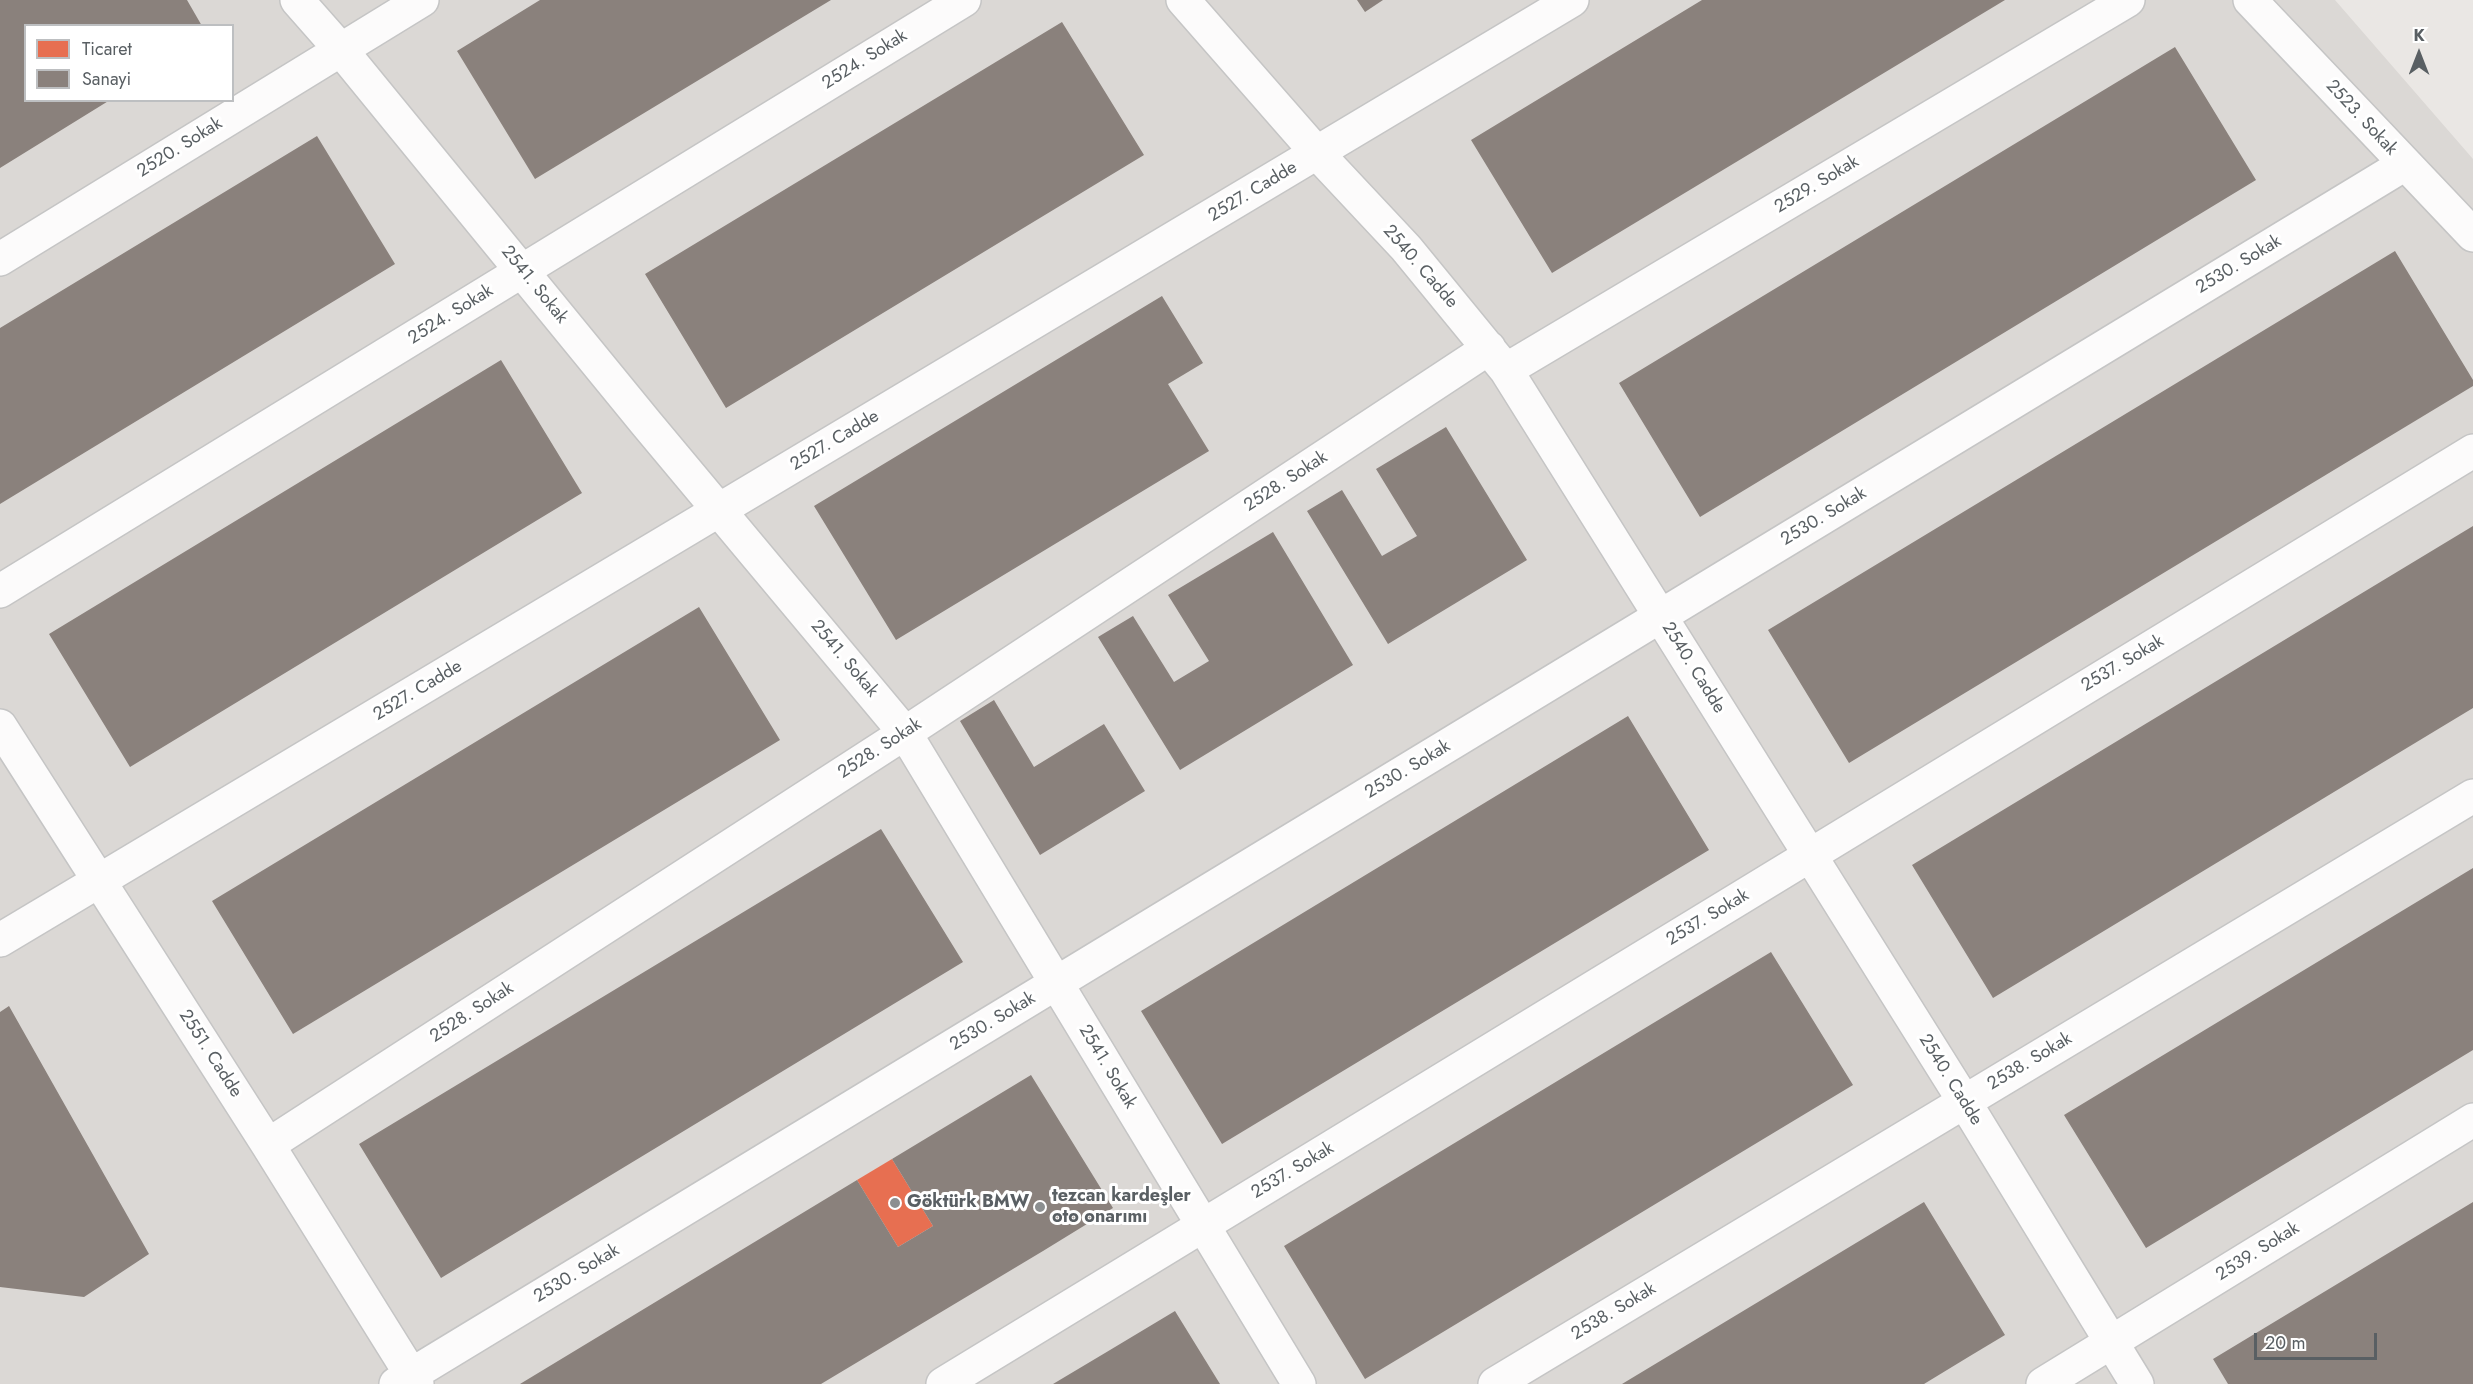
<!DOCTYPE html>
<html>
<head>
<meta charset="utf-8">
<style>
  body { margin:0 }
  #map { position:relative; width:2473px; height:1384px; overflow:hidden; background:#eae7e4; font-family:Jost,sans-serif }
  canvas { display:block }
  .legend { position:absolute; left:24px; top:24px; width:210px; height:78px; box-sizing:border-box; background:#fff; border:2px solid #bdbfc1; margin:0; padding:8px 10px; list-style:none; font-size:18px; color:#595f63 }
  .legend li { display:flex; align-items:center; gap:12px; height:30px }
  .legend b { width:30px; border:2px solid #bdbfc1 }
  .north { position:absolute; left:2389px; top:24px; width:60px; height:60px; -webkit-text-stroke:4px #fff; paint-order:stroke; rotate:0deg; font-size:16px; font-weight:700; line-height:24px; text-align:center; color:#595f63 }
  .north::after { content:''; display:block; margin:auto; width:21px; height:27px; background:#595f63; clip-path:polygon(50% 0,100% 100%,50% 72%,0 100%) }
  .scale { position:absolute; left:2254px; top:1333px; width:123px; height:27px; box-sizing:border-box; border:3px solid #595f63; border-top:0; padding-left:8px; font-size:18px; line-height:21px; white-space:nowrap; color:#595f63; -webkit-text-stroke:4px #fff; paint-order:stroke }
</style>
</head>
<body>
<div id="map">
<canvas width="2473" height="1384"></canvas>
<ul class="legend">
<li><b style="height:16px;background:#e76f51"></b>Ticaret</li>
<li><b style="height:16px;background:#8a817c"></b>Sanayi</li>
</ul>
<div class="north">K</div>
<div class="scale">20 m</div>
</div>
<script>
const ctx = document.querySelector('canvas').getContext('2d');
ctx.lineJoin = 'round';
function fillPath(path, color) {
  ctx.fillStyle = color;
  ctx.fill(path, 'evenodd');
}
function toPath(rows) {
  const path = new Path2D();
  for (const r of rows) {
    path.moveTo(r[0], r[1]);
    for (let i = 2; i < r.length; i += 2) path.lineTo(r[i], r[i + 1]);
  }
  return path;
}
function strokePath(path, color, width, dash) {
  ctx.strokeStyle = color;
  ctx.lineWidth = width;
  ctx.lineCap = dash ? 'butt' : 'round';
  ctx.setLineDash(dash || []);
  ctx.stroke(path);
}
function write(font, color, halo, rows, align = 'center') {
  ctx.font = font + ' Jost,sans-serif';
  ctx.lineWidth = 6;
  ctx.setLineDash([]);
  ctx.textBaseline = 'middle';
  ctx.strokeStyle = halo;
  ctx.fillStyle = color;
  for (const [text, x, y, turn = 0] of rows) {
    ctx.save();
    ctx.translate(x, y);
    ctx.rotate((+turn || 0) * Math.PI / 180);
    ctx.textAlign = isNaN(turn) ? turn : align;
    if (halo) ctx.strokeText(text, 0, 0);
    ctx.fillText(text, 0, 0);
    ctx.restore();
  }
}
const industrial = toPath([
  [0,0,2335,0,2473,159,2473,1384,0,1384],
  [26,26,232,26,232,100,26,100]
]);
const shops = toPath([
  [892,1159,933,1226,898,1247,857,1180]
]);
const industry = toPath([
  [0,0,187,0,202,26,26,26,26,100,110,100,0,168],
  [540,0,831,0,535,179,457,51],
  [1357,0,1383,0,1365,12],
  [1702,0,2005,0,1552,273,1471,140],
  [1062,22,1144,155,726,408,645,274],
  [2175,47,2256,180,1700,517,1619,383],
  [317,136,395,264,0,504,0,328],
  [2395,251,2473,380,2473,386,1849,763,1768,630],
  [1162,296,1203,363,1168,384,1209,451,896,640,814,506],
  [501,360,582,493,130,767,49,634],
  [1446,427,1527,560,1388,644,1307,511,1342,490,1382,556,1417,536,1376,469],
  [2473,526,2473,708,1993,998,1912,865],
  [1273,532,1353,665,1180,770,1098,637,1133,616,1174,682,1209,661,1168,595],
  [699,607,780,740,293,1034,212,901],
  [994,700,1034,767,1104,724,1145,791,1040,855,960,721],
  [1628,716,1709,850,1222,1144,1141,1011],
  [881,829,963,962,441,1278,359,1144],
  [2473,868,2473,1050,2146,1248,2064,1115],
  [1771,952,1853,1085,1365,1379,1284,1246],
  [9,1006,149,1254,84,1297,0,1287,0,1012],
  [1031,1075,1113,1208,1043,1251,821,1384,520,1384,857,1180,898,1247,933,1226,892,1159],
  [1924,1202,2005,1335,1970,1356,1924,1384,1622,1384],
  [2473,1202,2473,1384,2228,1384,2213,1359],
  [1175,1311,1220,1384,1053,1384,1105,1353]
]);
const minor = toPath([
  [297,0,341,50,646,423,905,733,1299,1384],
  [1183,0,1317,153,1406,248,1506,370,1964,1101,2137,1384],
  [2250,0,2473,235],
  [0,259,422,0],
  [1506,370,2128,0],
  [0,591,964,0],
  [0,726,268,1145,417,1384],
  [0,940,1572,0],
  [268,1145,905,733,1489,348],
  [396,1384,2405,164],
  [943,1384,2473,451],
  [1495,1384,2473,796],
  [2043,1384,2473,1120]
]);
const markers = [
  [895,1203,6,"#8c8f90"],
  [1040,1207,6,"#8c8f90"]
];
const streetNames = [
  ["2524. Sokak",865,60,-32],
  ["2523. Sokak",2361,118,47],
  ["2520. Sokak",180,148,-32],
  ["2529. Sokak",1817,185,-31],
  ["2527. Cadde",1253,192,-31],
  ["2530. Sokak",2239,265,-31],
  ["2540. Cadde",1420,267,49],
  ["2541. Sokak",534,285,51],
  ["2524. Sokak",451,315,-32],
  ["2527. Cadde",835,441,-31],
  ["2528. Sokak",1286,482,-33],
  ["2530. Sokak",1824,517,-31],
  ["2541. Sokak",844,659,50],
  ["2537. Sokak",2123,664,-31],
  ["2540. Cadde",1693,668,58],
  ["2527. Cadde",418,691,-31],
  ["2528. Sokak",880,749,-33],
  ["2530. Sokak",1408,770,-31],
  ["2537. Sokak",1708,918,-31],
  ["2528. Sokak",472,1013,-33],
  ["2530. Sokak",993,1022,-31],
  ["2551. Cadde",210,1054,57],
  ["2538. Sokak",2030,1062,-31],
  ["2541. Sokak",1107,1067,59],
  ["2540. Cadde",1950,1080,58],
  ["2537. Sokak",1293,1171,-31],
  ["2539. Sokak",2258,1252,-32],
  ["2530. Sokak",577,1274,-31],
  ["2538. Sokak",1614,1312,-31]
];
const poiNames = [
  ["tezcan kardeşler",1052,1197],
  ["oto onarımı",1052,1218],
  ["Göktürk BMW",907,1203]
];
fillPath(industrial, '#dbd8d5');
fillPath(shops, '#e76f51');
fillPath(industry, '#8a817c');
strokePath(minor, '#c5c5c5', 36);
strokePath(minor, '#fcfbfb', 33);
for (const [x, y, r, color] of markers) {
  const dot = new Path2D();
  dot.arc(x, y, r, 0, 2 * Math.PI);
  ctx.fillStyle = color;
  ctx.fill(dot);
  strokePath(dot, '#fff', 2);
}
write('18px', '#595f63', '#fff', streetNames);
write('bold 18px', '#595f63', '#fff', poiNames, 'left');
</script>
</body>
</html>
